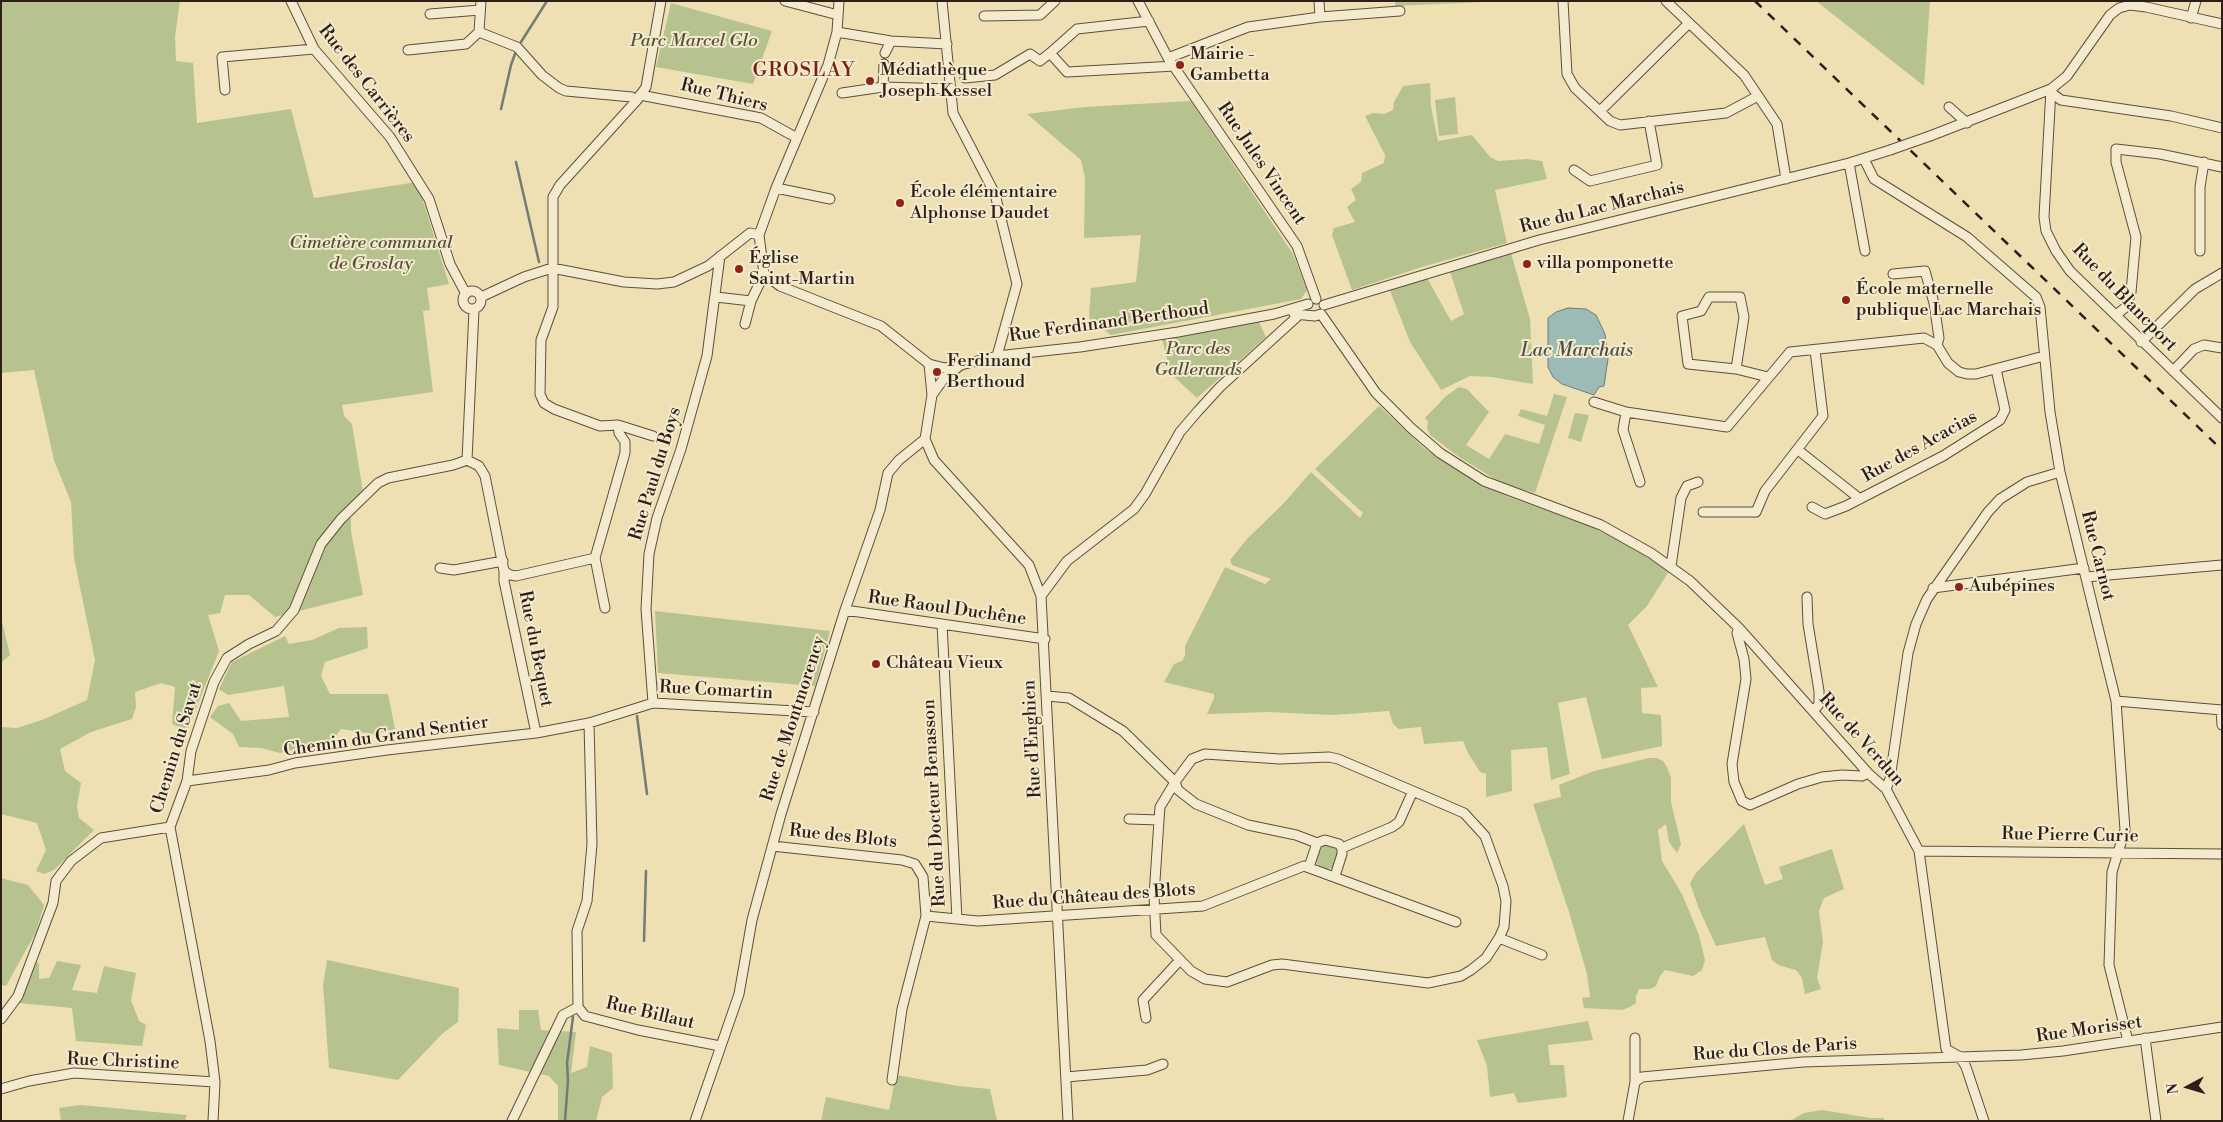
<!DOCTYPE html>
<html>
<head>
<meta charset="utf-8">
<style>
  body { margin:0 }
  #map { position:relative; width:2223px; height:1122px; overflow:hidden; background:#eee0b3; font-family:"Libre Bodoni",serif }
  canvas { display:block }
  .frame { position:absolute; inset:0; border:2px solid #2d1e18; pointer-events:none }
  .north { position:absolute; left:2163px; top:1062px; width:50px; height:50px; -webkit-text-stroke:4px #f4ebce; paint-order:stroke; rotate:264deg; font-size:14px; font-weight:700; line-height:20px; text-align:center; color:#2d1e18 }
  .north::after { content:''; display:block; margin:auto; width:18px; height:22px; background:#2d1e18; clip-path:polygon(50% 0,100% 100%,50% 72%,0 100%) }
</style>
</head>
<body>
<div id="map">
<canvas width="2223" height="1122"></canvas>
<div class="frame"></div>
<div class="north">N</div>
</div>
<script>
const ctx = document.querySelector('canvas').getContext('2d');
ctx.lineJoin = 'round';
function fillPath(path, color) {
  ctx.fillStyle = color;
  ctx.fill(path, 'evenodd');
}
function toPath(rows) {
  const path = new Path2D();
  for (const r of rows) {
    if (r.length === 3) {
      path.moveTo(r[0] + r[2], r[1]);
      path.arc(r[0], r[1], r[2], 0, 2 * Math.PI);
      continue;
    }
    path.moveTo(r[0], r[1]);
    for (let i = 2; i < r.length; i += 2) path.lineTo(r[i], r[i + 1]);
  }
  return path;
}
function strokePath(path, color, width, dash) {
  ctx.strokeStyle = color;
  ctx.lineWidth = width;
  ctx.lineCap = dash ? 'butt' : 'round';
  ctx.setLineDash(dash || []);
  ctx.stroke(path);
}
function write(font, color, halo, rows, align = 'center') {
  ctx.font = font + ' "Libre Bodoni",serif';
  ctx.lineWidth = 4;
  ctx.setLineDash([]);
  ctx.textBaseline = 'middle';
  ctx.strokeStyle = halo;
  ctx.fillStyle = color;
  for (const [text, x, y, turn = 0] of rows) {
    ctx.save();
    ctx.translate(x, y);
    ctx.rotate((+turn || 0) * Math.PI / 180);
    ctx.textAlign = isNaN(turn) ? turn : align;
    if (halo) ctx.strokeText(text, 0, 0);
    ctx.fillText(text, 0, 0);
    ctx.restore();
  }
}
const green = toPath([
  [1,1,180,1,175,37,176,61,193,63,197,123,291,109,314,198,417,182,449,284,427,288,430,310,423,311,433,392,342,405,344,416,352,424,363,492,351,506,351,531,363,595,275,617,249,595,225,595,220,613,208,615,219,651,187,731,172,724,175,687,161,683,135,692,136,707,132,719,91,732,60,749,65,771,81,783,77,806,79,818,94,830,54,870,44,874,36,871,46,850,37,823,1,814,1,727,17,728,42,720,87,700,95,660,74,558,71,502,54,460,34,370,1,373],
  [1395,1,1483,1,1484,2,1395,6],
  [1816,1,1930,1,1924,86],
  [671,3,772,31,753,84,656,67],
  [1430,83,1431,107,1438,141,1472,135,1490,157,1498,161,1527,159,1542,161,1547,179,1495,190,1507,243,1422,267,1352,290,1332,235,1334,228,1355,222,1347,207,1356,200,1351,189,1361,182,1362,173,1384,163,1385,155,1365,116,1373,113,1384,114,1393,110,1394,102,1403,86],
  [1455,97,1458,134,1439,136,1435,100],
  [1191,101,1293,254,1307,290,1301,299,1111,335,1089,318,1091,288,1136,282,1141,235,1084,238,1085,178,1081,160,1027,114,1085,107],
  [1511,253,1530,319,1533,384,1491,377,1470,376,1441,390,1410,342,1389,288,1427,278,1451,321,1464,314,1450,272],
  [1259,322,1266,337,1197,398,1171,374,1162,339],
  [1459,387,1467,389,1489,412,1466,445,1489,459,1505,434,1539,444,1545,425,1518,416,1521,409,1547,416,1554,394,1567,397,1535,493,1503,484,1459,457,1430,435,1427,428,1428,421,1425,418,1446,396],
  [1379,406,1424,448,1464,474,1509,497,1592,527,1628,545,1669,571,1647,606,1628,625,1658,687,1641,688,1642,713,1661,715,1662,746,1602,759,1586,697,1558,703,1570,774,1551,780,1547,747,1511,750,1512,791,1486,797,1486,774,1480,772,1468,753,1463,741,1424,744,1421,727,1399,729,1393,724,1389,711,1333,715,1268,712,1207,714,1214,698,1214,694,1164,682,1174,664,1182,661,1185,656,1185,646,1225,567,1265,584,1271,579,1232,565,1230,560,1247,539,1284,503,1311,472,1360,518,1363,513,1315,469],
  [1575,413,1589,415,1581,442,1568,438],
  [655,611,830,631,815,686,658,673],
  [1,617,10,655,1,663],
  [367,627,368,648,325,662,321,676,330,694,388,694,395,729,373,734,341,729,326,748,299,748,280,753,261,748,239,747,233,734,210,717,218,706,229,703,241,721,289,717,284,686,228,695,219,689,232,662,285,636,289,644,312,640,339,628],
  [1649,758,1657,758,1663,761,1667,767,1671,778,1671,802,1681,844,1677,853,1669,842,1666,824,1658,830,1662,861,1682,894,1699,935,1705,960,1702,970,1693,976,1665,970,1660,976,1656,986,1650,989,1639,989,1636,996,1636,1003,1630,1007,1622,1010,1584,1008,1582,998,1590,997,1587,974,1569,912,1533,804,1561,797,1559,785,1594,771],
  [1744,824,1765,885,1783,879,1779,867,1832,849,1844,889,1824,898,1819,911,1823,942,1817,978,1821,989,1805,994,1802,978,1796,970,1778,965,1772,960,1765,937,1716,946,1699,909,1690,883,1696,873],
  [1327,857,12],
  [1,878,28,885,44,905,36,932,6,986,1,985],
  [327,960,459,988,458,1022,443,1033,398,1080,329,1068,323,985],
  [35,961,39,964,39,979,49,978,57,961,81,965,72,990,97,993,104,966,136,973,131,1000,139,1021,146,1025,142,1046,76,1041,72,1008,18,1003],
  [519,1010,538,1010,541,1030,576,1032,571,1073,587,1067,590,1046,612,1053,613,1088,602,1097,596,1121,558,1121,558,1086,549,1076,499,1065,497,1028,519,1030],
  [1588,1021,1593,1040,1548,1045,1550,1065,1564,1065,1567,1097,1518,1103,1514,1093,1490,1097,1487,1066,1477,1040],
  [896,1075,958,1086,990,1089,997,1121,821,1121,826,1097,889,1110],
  [81,1105,187,1115,185,1121,61,1121,59,1108],
  [1822,1110,1870,1118,1884,1118,1884,1121,1790,1121,1804,1113]
]);
const water = toPath([
  [1568,308,1586,309,1596,315,1605,334,1608,359,1604,386,1599,387,1594,395,1562,384,1553,377,1548,367,1548,318,1556,312,1568,308]
]);
const stream = toPath([
  [521,42,547,1],
  [501,109,511,65,515,54],
  [516,162,539,262],
  [637,716,647,794],
  [644,941,646,871],
  [565,1121,568,1080,567,1063,573,1017]
]);
const minor = toPath([
  [291,1,314,49,390,137,429,199,450,264,466,294],
  [481,1,479,32,517,47,542,75,559,88,566,91,632,97,637,100],
  [785,1,838,15],
  [942,1,953,113,995,194,1017,284,997,356],
  [1138,1,1168,58,1297,246,1316,299],
  [1319,1,1320,17],
  [1563,1,1567,74,1575,88,1610,121,1620,125,1726,113,1758,96],
  [1666,1,1744,75,1777,124,1786,179],
  [430,14,480,10],
  [984,16,1040,15,1055,1],
  [2191,18,2196,1],
  [1149,21,1077,29,1050,53,1067,72,1175,66],
  [837,32,891,41,947,44],
  [408,50,466,44,479,32],
  [885,53,891,41],
  [1168,58,1248,27,1320,17,1400,11],
  [965,78,995,75,1030,54,1040,61,1050,53],
  [883,87,884,64],
  [2051,89,2044,217,2046,231,2056,251,2070,271,2222,418],
  [2051,89,2053,94,2061,100,2171,116,2222,128],
  [225,90,222,57,314,49],
  [842,93,883,87,951,89],
  [640,95,761,118,797,138],
  [1949,107,1967,123],
  [1600,111,1689,23],
  [1930,136,2051,89,2067,76,2110,15,2119,8,2130,5,2146,7,2222,24],
  [1864,159,1874,179,1967,237,2036,297,2040,307,2050,412,2060,472,2116,701,2125,830,2112,872,2109,965,2128,1041],
  [1849,163,1865,251],
  [1574,170,1590,181,1657,165,1649,121],
  [776,188,830,199],
  [2200,251,2200,187,2204,162],
  [1893,274,1925,271,1934,303,1939,338,1937,345],
  [472,300,9],
  [481,297,524,277,552,268,624,282,657,284,674,282,708,266,750,233,759,235],
  [716,297,751,301,764,274],
  [1324,305,1539,240,1849,163,1890,150],
  [1294,314,1315,316,1321,314],
  [1321,314,1376,393,1411,428,1440,453,1484,481,1601,525,1651,553,1690,581,1739,628,1868,773,1886,789,1919,851,1946,1049,1960,1057,1966,1067,1984,1121],
  [2116,315,2126,307,2131,292,2136,237,2116,162,2116,149,2160,154,2222,167],
  [745,324,751,301],
  [2141,342,2195,289,2222,273],
  [929,364,945,368,960,365],
  [1736,369,1744,317,1740,297,1709,297,1701,311,1682,316,1688,364,1736,369,1768,377],
  [2173,371,2194,349,2204,345,2222,348],
  [932,395,945,377,961,365,997,356,1080,347,1178,332,1274,314,1308,304],
  [1594,402,1626,412,1727,427,1790,352,1924,338,1937,345,1948,363,1959,372,1967,374,1976,374,2044,356],
  [1626,412,1623,430,1640,482],
  [618,425,653,436],
  [925,439,934,460,1029,565,1041,596,1068,1121],
  [1798,450,1860,499],
  [467,460,479,466,485,476,504,571,510,575,516,576,595,558,625,453,625,442,619,433,618,425,600,426,554,409,544,403,540,394,541,340,553,307,553,197,560,185,637,100,646,87,661,1],
  [467,460,474,310],
  [1812,507,1825,514,1846,506,1943,456,2000,420,2005,410,1996,369],
  [1703,512,1756,512,1765,491,1823,416,1815,350],
  [595,558,605,608],
  [1671,566,1681,498,1687,486,1698,482],
  [440,568,454,570,503,561],
  [504,571,504,581,536,733],
  [2086,577,2222,565],
  [1933,588,2084,568],
  [1041,596,1067,561,1134,509,1145,494,1180,432,1198,411,1220,387,1299,315],
  [1807,597,1808,624,1819,691,1819,704,1814,711],
  [845,610,1045,639],
  [942,624,957,919],
  [1739,628,1737,633,1744,659,1746,679,1732,764,1734,782,1742,801,1750,805,1798,784,1822,777,1842,775,1862,776,1868,773],
  [1047,696,1069,698,1123,731,1175,782,1178,790,1196,804,1248,825,1296,835,1317,843,1325,840,1339,844,1342,848,1392,827,1399,822,1413,791],
  [2116,701,2222,710],
  [653,703,646,609,649,554,657,518,681,449,707,356,720,256],
  [2221,710,2222,725],
  [589,723,592,844,587,901,577,931,578,1007,585,1016,638,1030,720,1046],
  [1205,754,1280,759,1329,757,1338,759,1464,813,1485,836,1503,886,1506,901,1504,927,1499,938,1486,958,1471,970,1461,976,1428,983,1282,964,1272,965,1227,982,1205,979,1191,971,1156,935,1154,896,1159,820,1160,807,1175,782,1192,759,1205,754],
  [187,781,269,770,295,763,387,750,536,733,589,723,653,703,814,712],
  [1886,789,1890,779,1908,653,1916,624,1927,599,1988,512,2000,499,2027,482,2060,472],
  [1129,819,1159,820],
  [170,827,187,781,191,751,214,682,227,658,249,644,276,631,294,610,321,544,341,519,378,483,388,478,453,465,467,460],
  [170,827,210,1041,215,1082,213,1121],
  [772,846,902,860,915,864,923,877,926,916,902,1009,892,1080],
  [1919,851,2222,854],
  [1309,867,1317,843],
  [1335,876,1342,854,1342,848],
  [926,916,978,921,1203,906,1304,866,1456,922],
  [1499,938,1542,955],
  [1146,1018,1143,1000,1180,960],
  [1,1019,18,996,53,903,56,881,71,861,101,838,170,827],
  [2145,1038,2156,1121],
  [1066,1077,1147,1070,1163,1064],
  [1635,1082,1635,1038],
  [1,1089,29,1081,74,1073,215,1082],
  [512,1121,563,1015,578,1007],
  [695,1121,739,994,752,920,781,814,845,610,880,510,888,473,899,460,925,439,932,395,929,364,881,326,780,286,764,274,759,235,776,188,828,65,837,32,839,1],
  [1628,1121,1635,1082,1642,1077,1803,1062,2021,1055,2063,1051,2222,1027]
]);
const rail = toPath([
  [1755,1,2222,450]
]);
const minorBridge = toPath([
  [1890,150,1930,136]
]);
const markers = [
  [1180,65,5,"#8f2418"],
  [870,81,5,"#8f2418"],
  [900,203,5,"#8f2418"],
  [1527,264,5,"#8f2418"],
  [739,269,5,"#8f2418"],
  [1846,300,5,"#8f2418"],
  [937,372,5,"#8f2418"],
  [1959,587,5,"#8f2418"],
  [876,664,5,"#8f2418"]
];
const parkNames = [
  ["Parc Marcel Glo",694,42],
  ["Cimetière communal",371,244],
  ["de Groslay",371,265],
  ["Parc des",1198,350],
  ["Gallerands",1198,371]
];
const poiNames = [
  ["Mairie -",1190,55],
  ["Gambetta",1190,76],
  ["Médiathèque",880,71],
  ["Joseph Kessel",880,92],
  ["École élémentaire",910,193],
  ["Alphonse Daudet",910,214],
  ["Église",749,259],
  ["Saint-Martin",749,280],
  ["villa pomponette",1537,264],
  ["École maternelle",1856,290],
  ["publique Lac Marchais",1856,311],
  ["Ferdinand",947,362],
  ["Berthoud",947,383],
  ["Aubépines",1969,587],
  ["Château Vieux",886,664]
];
const streetNames = [
  ["Rue des Carrières",366,84,52],
  ["Rue Thiers",724,96,14],
  ["Rue Jules Vincent",1261,164,56],
  ["Rue du Lac Marchais",1602,208,-14],
  ["Rue du Blancport",2124,298,46],
  ["Rue Ferdinand Berthoud",1109,323,-8],
  ["Rue des Acacias",1920,447,-29],
  ["Rue Paul du Boys",656,474,-73],
  ["Rue Carnot",2097,556,76],
  ["Rue Raoul Duchêne",947,609,8],
  ["Rue du Bequet",535,649,79],
  ["Rue Comartin",716,691,3],
  ["Rue de Montmorency",794,719,-72],
  ["Chemin du Grand Sentier",386,737,-8],
  ["Rue d'Enghien",1033,739,-93],
  ["Rue de Verdun",1861,740,48],
  ["Chemin du Savat",177,748,-73],
  ["Rue du Docteur Benasson",935,803,-93],
  ["Rue Pierre Curie",2070,836,1],
  ["Rue des Blots",843,837,6],
  ["Rue du Château des Blots",1094,897,-4],
  ["Rue Billaut",650,1014,13],
  ["Rue Morisset",2089,1030,-8],
  ["Rue du Clos de Paris",1775,1050,-4],
  ["Rue Christine",123,1062,2]
];
const waterNames = [
  ["Lac Marchais",1577,351]
];
const quarterNames = [
  ["GROSLAY",804,71]
];
fillPath(green, '#b6c38e');
fillPath(water, '#9cbbb6');
strokePath(water, '#707c77', 1);
strokePath(stream, '#707c77', 2.5);
strokePath(minor, '#5d4e3f', 11);
strokePath(minor, '#f4ebce', 9);
strokePath(rail, '#2d1e18', 2.5, [9, 9]);
strokePath(minorBridge, '#5d4e3f', 11, []);
strokePath(minorBridge, '#f4ebce', 9);
for (const [x, y, r, color] of markers) {
  const dot = new Path2D();
  dot.arc(x, y, r, 0, 2 * Math.PI);
  ctx.fillStyle = color;
  ctx.fill(dot);
  strokePath(dot, '#f4ebce', 2);
}
write('italic 18px', '#56503b', '#f4ebce', parkNames);
write('18px', '#2d1e18', '#f4ebce', poiNames, 'left');
write('18px', '#2d1e18', '#f4ebce', streetNames);
write('italic 19px', '#4e4d47', '#f4ebce', waterNames);
ctx.letterSpacing = '1px';
write('20px', '#7a1f14', '#f4ebce', quarterNames);
ctx.letterSpacing = '0px';
</script>
</body>
</html>
